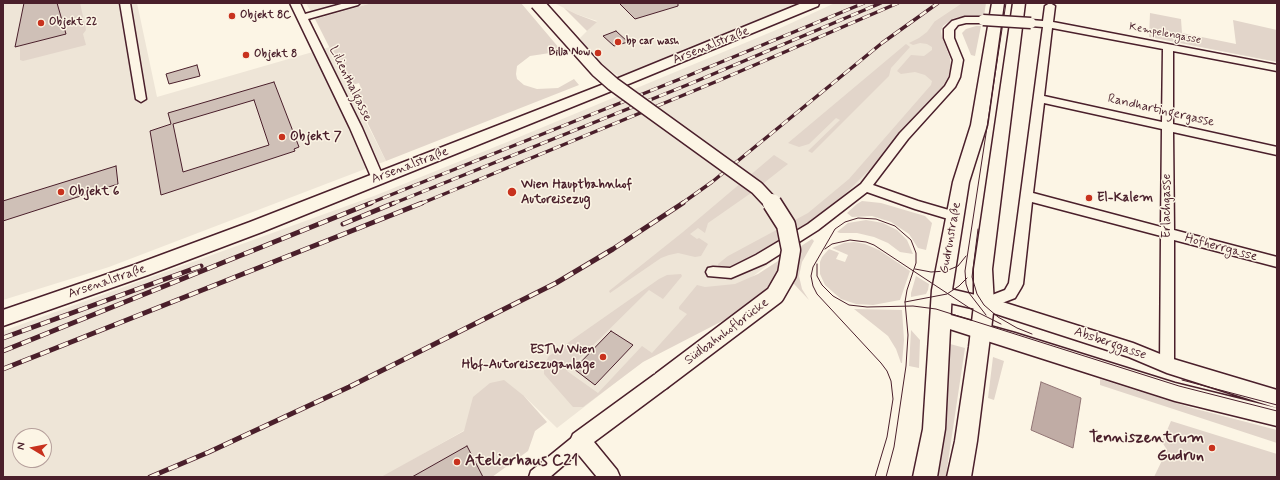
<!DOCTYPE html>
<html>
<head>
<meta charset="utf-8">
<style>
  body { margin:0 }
  #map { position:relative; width:1280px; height:480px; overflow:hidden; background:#fcf5e5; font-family:Mynerve,sans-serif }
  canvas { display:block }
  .frame { position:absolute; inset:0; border:4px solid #4a1f2b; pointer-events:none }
  .north { position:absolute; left:12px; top:428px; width:40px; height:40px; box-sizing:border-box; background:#fcf5e5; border:1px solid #b59f9b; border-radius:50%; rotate:280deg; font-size:11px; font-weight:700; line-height:16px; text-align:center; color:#4a1f2b }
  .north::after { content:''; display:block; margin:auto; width:14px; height:18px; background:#c8321e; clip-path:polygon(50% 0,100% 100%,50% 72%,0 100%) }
</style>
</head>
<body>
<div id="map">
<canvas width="1280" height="480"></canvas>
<div class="frame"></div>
<div class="north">N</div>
</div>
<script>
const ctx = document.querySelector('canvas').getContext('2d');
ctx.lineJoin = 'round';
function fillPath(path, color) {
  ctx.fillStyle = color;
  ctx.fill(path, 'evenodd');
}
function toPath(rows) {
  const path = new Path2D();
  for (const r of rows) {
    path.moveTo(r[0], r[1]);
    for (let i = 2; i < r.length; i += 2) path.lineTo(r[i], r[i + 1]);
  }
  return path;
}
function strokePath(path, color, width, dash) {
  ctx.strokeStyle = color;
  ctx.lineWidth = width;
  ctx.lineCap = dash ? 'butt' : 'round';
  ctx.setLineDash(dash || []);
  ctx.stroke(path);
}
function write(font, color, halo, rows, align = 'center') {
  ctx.font = font + ' Mynerve,sans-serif';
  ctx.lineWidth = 3;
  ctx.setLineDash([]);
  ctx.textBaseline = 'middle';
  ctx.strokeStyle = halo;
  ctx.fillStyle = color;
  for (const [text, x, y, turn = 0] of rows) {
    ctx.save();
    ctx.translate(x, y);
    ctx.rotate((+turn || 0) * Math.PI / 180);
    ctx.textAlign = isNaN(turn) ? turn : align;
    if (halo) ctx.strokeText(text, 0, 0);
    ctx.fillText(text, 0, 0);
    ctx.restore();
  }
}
const built = toPath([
  [3,3,137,3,157,97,330,47,364,118,386,161,109,267,3,300],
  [306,3,372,3,315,19],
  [554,3,824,3,784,21,715,39,621,78,605,67,587,48,580,38,597,21,576,14],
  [835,3,962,3,935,21,939,42,937,87,870,178,836,212,557,428,524,396,383,477,3,477,3,331,374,196,512,140,776,30],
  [20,436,44,436,44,460,20,460]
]);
const green = toPath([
  [57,3,80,3,86,30,83,34,86,45,23,61,20,60,20,46,66,34],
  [372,3,521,3,565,55,550,53,530,56,517,66,516,74,517,79,524,85,537,89,558,88,574,79,579,85,386,161,352,91,361,88,359,83,349,86,315,19],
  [962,3,986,3,984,16,970,16,954,18,943,26,941,31,942,37,950,58,951,66,948,77,943,86,871,168,840,199,798,230,734,266,719,268,718,264,728,256,808,213,849,179,931,85,932,81,925,75,915,72,901,74,897,71,911,55,924,56,932,50,932,47,927,44,920,43,913,45,909,43,919,38,927,32,935,21],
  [564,8,576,14,597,22,587,31],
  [1150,13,1181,19,1182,33,1236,44,1233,20,1277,30,1277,62,1149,37],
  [976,26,981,26,975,56,971,55,962,33,966,29],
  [906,44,910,47,891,68,889,76,812,153,808,151,840,120,836,118,809,144,799,147,788,143],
  [774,155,788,164,751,193,708,223,705,233,698,228,690,234,697,239,699,238,708,244,701,256,695,257,678,253,669,255,661,258,610,293,609,291,683,232],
  [862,201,881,203,925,216,932,223,926,250,918,248,909,234,891,222,872,216,852,217,847,213,857,204],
  [866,220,883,223,897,230,907,240,913,254,900,252,888,243,874,237,857,233,840,233,837,232,848,223],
  [812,239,814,241,802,262,799,276,802,289,809,300,794,284,643,362,583,407,573,407,544,374,544,365,549,356,659,279,667,275,681,274,682,276,663,299,649,290,567,371,598,393,642,346,652,353,687,314,679,309,679,307,697,285,705,287,735,284,758,274],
  [854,242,865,244,879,250,910,271,900,300,873,305,856,304,841,299,825,285,820,274,820,262,822,257,829,249,839,253,836,259,845,262,848,255,832,248,844,243],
  [916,276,929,284,928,290,926,294,911,297,911,293],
  [854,309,902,310,904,340,902,363,901,363,896,349,888,336],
  [911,330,920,340,919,368,909,366],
  [950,344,965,348,946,475,946,477,938,477,945,431],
  [993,357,1004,361,994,400,988,398],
  [1100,379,1192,408,1277,430,1277,443,1100,385],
  [504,380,524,396,547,422,535,431,528,451,492,477,483,477,467,447,412,477,381,477,464,431,473,397,490,383],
  [1171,421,1277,454,1277,477,1154,477,1167,450,1162,442]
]);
const water = toPath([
  [1041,382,1081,398,1073,448,1031,430,1041,382]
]);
const building = toPath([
  [24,3,57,3,66,34,15,47,24,3],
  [619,3,678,3,678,6,635,19,619,3],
  [616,31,628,42,614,46,603,36,616,31],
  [197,65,200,76,169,84,166,74,197,65],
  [274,82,299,147,294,149,295,151,161,195,150,131,171,124,168,113,274,82],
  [254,100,269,145,183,172,173,124,254,100],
  [116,166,118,184,3,221,3,201,116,166],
  [611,331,633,345,595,385,574,369,611,331],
  [467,446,483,477,412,477,467,446]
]);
const minor = toPath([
  [120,3,130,3,146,99,141,102,136,99,120,3],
  [290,3,300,3,305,14,345,3,360,3,358,5,308,19,362,128,384,179,382,182,378,183,374,182,372,179,350,128,290,3],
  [1050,3,1055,6,1053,22,1277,65,1277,71,1173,51,1173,124,1277,147,1277,155,1173,132,1174,230,1277,257,1277,267,1174,240,1174,365,1172,370,1167,372,1162,370,1160,365,1161,236,1032,202,1023,284,1021,288,1015,298,989,308,984,310,979,308,977,304,979,300,1005,290,1009,283,1043,27,1031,26,1026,23,1031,20,1043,21,1045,6,1050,3],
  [1052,28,1163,49,1162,122,1044,96,1052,28],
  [1044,103,1162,129,1161,227,1033,193,1044,103],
  [965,17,983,17,988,20,983,23,966,23,958,25,954,30,954,38,963,60,960,77,955,87,908,139,873,185,918,201,959,213,961,216,959,219,955,221,915,209,867,192,818,230,766,263,731,278,708,276,706,272,708,268,713,267,730,268,756,255,808,224,861,184,900,133,945,86,950,77,953,60,944,38,944,29,952,21,965,17],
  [580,433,586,436,588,441,586,446,550,477,529,477,531,471,574,436,580,433]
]);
const tertiary = toPath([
  [950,289,993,299,1133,343,1170,358,1277,390,1277,408,1167,373,1129,357,993,313,950,303,942,304,936,302,933,297,936,292,950,289],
  [940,312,1015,333,1175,383,1277,408,1277,426,1175,401,934,324,931,319,934,314,940,312],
  [661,373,668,375,670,381,668,387,594,442,617,470,620,477,597,477,573,448,570,441,573,434,654,375,661,373]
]);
const secondary = toPath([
  [802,3,819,3,818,6,614,90,262,232,148,275,3,326,3,310,134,265,250,222,604,84,802,3],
  [992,3,1004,3,987,125,969,182,952,290,945,429,937,477,913,477,923,429,932,290,953,182,971,125,992,3],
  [1013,3,1025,3,992,269,994,305,977,441,971,477,947,477,955,441,969,347,974,305,974,269,1013,3]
]);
const tram = toPath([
  [978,229,972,277,977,294,984,305,998,317,1017,328,1032,334],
  [825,249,832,244,850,240,866,242,874,245,971,309,1001,324],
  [817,264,817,276,822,285,833,296,849,305,867,307,913,306,936,309,1179,386,1277,411],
  [915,269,931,272,946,271,958,266,966,256],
  [905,302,947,294,959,286,967,278],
  [986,315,969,293,966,284,965,271,1006,3],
  [1182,380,1277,405],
  [875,477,887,437,893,399,891,381,887,371,881,363,817,294,813,286,811,276,813,267,835,229,845,222,858,218,876,219,895,226,911,240,916,253,916,263,907,290,905,302,908,335,906,366,894,447,886,477]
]);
const railFar1 = toPath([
  [368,204,685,77,864,3],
  [392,204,692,83,881,3],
  [420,204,720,80,898,3],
  [681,204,712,182,882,43,938,3]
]);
const rail = toPath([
  [343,224,394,203],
  [3,338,201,266],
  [3,351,371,203],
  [3,369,422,203],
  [150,477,209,452,349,387,556,283,613,249,683,203]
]);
const minorBridge = toPath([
  [983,20,1031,23]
]);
const tertiaryBridgeFar1 = toPath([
  [537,3,597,70,613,84,757,188,772,204]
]);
const tertiaryBridge = toPath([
  [661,381,775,295,787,274,791,250,786,225,772,203]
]);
const markers = [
  [232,16,4,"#c8321e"],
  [41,23,4,"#c8321e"],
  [618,42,4,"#c8321e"],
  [598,53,4,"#c8321e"],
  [246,55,4,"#c8321e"],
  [282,137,4,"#c8321e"],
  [61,192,4,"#c8321e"],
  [512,192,5,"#c8321e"],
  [1089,198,4,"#c8321e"],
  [603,357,4,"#c8321e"],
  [1212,448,4,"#c8321e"],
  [457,462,4,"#c8321e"]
];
const farPoinames = [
  ["Objekt 8C",240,16],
  ["Objekt 22",49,23],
  ["bp car wash",626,42],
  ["Billa Now",590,53,"right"],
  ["Objekt 8",254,55]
];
const farStreetnames = [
  ["Kempelengasse",1165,34,11]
];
const streetNames = [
  ["Arsenalstraße",711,46,-22],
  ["Lilienthalgasse",350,84,64],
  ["Randhartingergasse",1161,111,13],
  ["Arsenalstraße",410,166,-21],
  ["Erlachgasse",1167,206,-90],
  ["Gudrunstraße",951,238,-80],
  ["Hofherrgasse",1221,248,15],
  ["Arsenalstraße",107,282,-19],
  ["Südbahnhofbrücke",727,332,-37],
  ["Absberggasse",1110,344,19]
];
const poiNames = [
  ["Objekt 7",290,137],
  ["Wien Hauptbahnhof",521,185],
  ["Autoreisezug",521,200],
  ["Objekt 6",69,192],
  ["El-Kalem",1097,198],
  ["ESTW Wien",595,350,"right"],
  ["Hbf-Autoreisezuganlage",595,365,"right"]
];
const nearPoinames = [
  ["Tenniszentrum",1204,439],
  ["Gudrun",1204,457],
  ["Atelierhaus C21",465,462,"left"]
];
fillPath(built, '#eee5d7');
fillPath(green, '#e2d5ca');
fillPath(water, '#c0aca5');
strokePath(water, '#917474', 1);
fillPath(building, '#cfc0b7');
strokePath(building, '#4a1f2b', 1);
strokePath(minor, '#4a1f2b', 3);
strokePath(tertiary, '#4a1f2b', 3);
strokePath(secondary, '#4a1f2b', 3);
fillPath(minor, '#fcf5e5');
fillPath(tertiary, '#fcf5e5');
fillPath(secondary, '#fcf5e5');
strokePath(tram, '#4a1f2b', 1);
strokePath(railFar1, '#4a1f2b', 3.5);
strokePath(rail, '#4a1f2b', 5);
strokePath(railFar1, '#fcf5e5', 2.5, [8]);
strokePath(rail, '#fcf5e5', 3.5, [10]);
strokePath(minorBridge, '#4a1f2b', 13, []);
strokePath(tertiaryBridgeFar1, '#4a1f2b', 16, []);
strokePath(tertiaryBridge, '#4a1f2b', 21, []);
strokePath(minorBridge, '#fcf5e5', 10);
strokePath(tertiaryBridgeFar1, '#fcf5e5', 13);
strokePath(tertiaryBridge, '#fcf5e5', 18);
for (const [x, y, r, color] of markers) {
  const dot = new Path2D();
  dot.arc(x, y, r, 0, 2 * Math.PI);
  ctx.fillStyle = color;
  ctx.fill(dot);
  strokePath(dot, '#fcf5e5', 1.5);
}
write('bold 11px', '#4a1f2b', '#fcf5e5', farPoinames, 'left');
write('11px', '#4a1f2b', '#fcf5e5', farStreetnames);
write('13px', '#4a1f2b', '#fcf5e5', streetNames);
write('bold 13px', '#4a1f2b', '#fcf5e5', poiNames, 'left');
write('bold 16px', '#4a1f2b', '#fcf5e5', nearPoinames, 'right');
</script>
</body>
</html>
